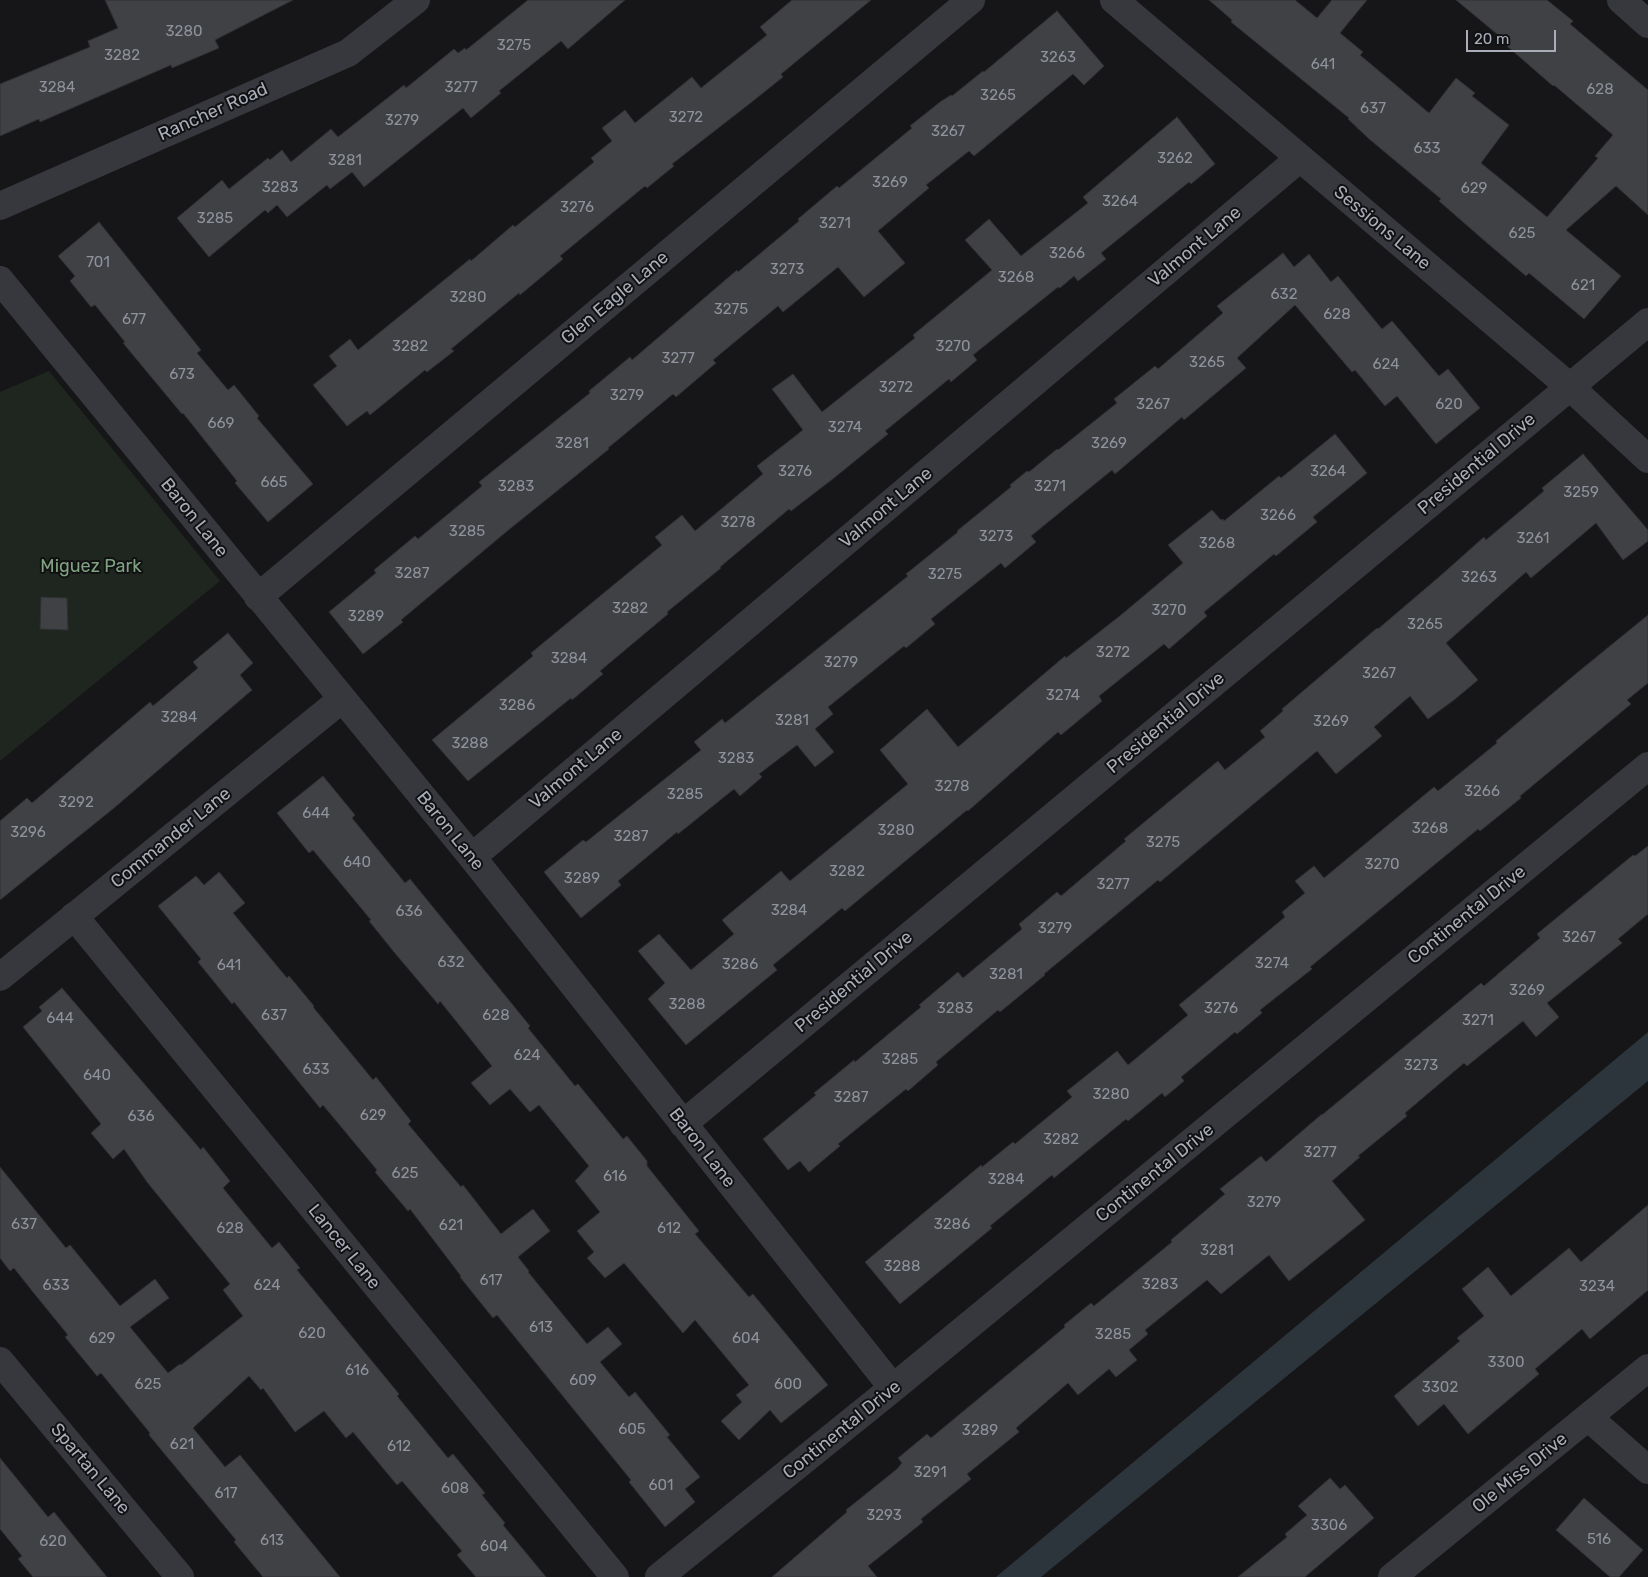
<!DOCTYPE html>
<html>
<head>
<meta charset="utf-8">
<style>
  body { margin:0 }
  #map { position:relative; width:1648px; height:1577px; overflow:hidden; background:#161618; font-family:Rubik,sans-serif }
  canvas { display:block }
  .scale { position:absolute; left:1466px; top:30px; width:90px; height:22px; box-sizing:border-box; border:2px solid #a8adb8; border-top:0; padding-left:6px; font-size:15px; line-height:18px; white-space:nowrap; color:#a8adb8; -webkit-text-stroke:4px #111113; paint-order:stroke }
</style>
</head>
<body>
<div id="map">
<canvas width="1648" height="1577"></canvas>
<div class="scale">20 m</div>
</div>
<script>
const ctx = document.querySelector('canvas').getContext('2d');
ctx.lineJoin = 'round';
function fillPath(path, color) {
  ctx.fillStyle = color;
  ctx.fill(path, 'evenodd');
}
function toPath(rows) {
  const path = new Path2D();
  for (const r of rows) {
    path.moveTo(r[0], r[1]);
    for (let i = 2; i < r.length; i += 2) path.lineTo(r[i], r[i + 1]);
  }
  return path;
}
function strokePath(path, color, width, dash) {
  ctx.strokeStyle = color;
  ctx.lineWidth = width;
  ctx.lineCap = dash ? 'butt' : 'round';
  ctx.setLineDash(dash || []);
  ctx.stroke(path);
}
function write(font, color, halo, rows, align = 'center') {
  ctx.font = font + ' Rubik,sans-serif';
  ctx.lineWidth = 4;
  ctx.setLineDash([]);
  ctx.textBaseline = 'middle';
  ctx.strokeStyle = halo;
  ctx.fillStyle = color;
  for (const [text, x, y, turn = 0] of rows) {
    ctx.save();
    ctx.translate(x, y);
    ctx.rotate((+turn || 0) * Math.PI / 180);
    ctx.textAlign = isNaN(turn) ? turn : align;
    if (halo) ctx.strokeText(text, 0, 0);
    ctx.fillText(text, 0, 0);
    ctx.restore();
  }
}
const green = toPath([
  [49,371,220,581,0,761,0,392]
]);
const water = toPath([
  [1648,1032,1648,1081,1041,1577,996,1577]
]);
const building = toPath([
  [105,0,293,0,215,40,219,48,172,68,171,65,40,122,39,119,0,136,0,84,90,47,88,41,118,28,105,0],
  [528,0,625,0,568,49,561,41,499,91,501,93,471,118,463,108,364,187,352,172,330,189,327,185,287,217,277,205,268,213,265,210,209,257,177,218,222,180,229,189,268,158,270,160,282,150,291,162,331,129,338,137,404,85,406,88,454,49,458,53,465,48,466,50,528,0],
  [792,0,871,0,781,74,783,77,753,101,672,164,674,166,647,188,645,186,560,256,563,259,520,295,519,293,451,349,454,351,427,372,425,370,370,415,367,411,347,426,313,385,337,366,329,356,350,339,358,350,470,259,471,261,513,225,515,227,594,162,591,158,612,141,602,128,625,110,635,123,692,77,701,88,767,35,760,27,792,0],
  [1209,0,1295,0,1317,18,1332,0,1367,0,1340,33,1363,52,1360,55,1429,113,1456,78,1475,93,1472,96,1509,125,1481,163,1547,217,1598,158,1595,156,1613,135,1554,85,1553,86,1507,46,1509,44,1456,0,1547,0,1573,21,1570,24,1648,90,1648,215,1616,186,1566,230,1621,276,1584,319,1529,273,1526,276,1486,242,1439,201,1441,199,1368,138,1348,119,1349,118,1231,22,1232,20,1209,0],
  [1057,11,1104,66,1084,85,1073,74,974,156,969,151,926,185,929,188,878,231,905,263,864,297,838,267,783,312,778,306,713,360,716,363,676,397,673,394,608,448,609,449,506,532,401,620,403,622,363,654,329,612,376,573,374,570,415,536,418,539,482,486,479,482,590,393,589,391,630,357,632,360,737,270,738,272,799,221,798,219,837,186,839,188,912,128,910,126,940,102,951,95,952,96,983,71,984,72,1057,11],
  [1177,117,1215,164,1191,184,1189,182,1101,253,1106,259,1078,281,1074,276,1060,288,1058,287,973,355,977,360,951,382,949,379,885,431,888,434,834,478,791,511,789,509,720,567,721,568,667,612,668,614,600,671,603,674,572,700,571,698,468,781,432,740,533,656,531,653,662,545,655,537,682,515,695,531,763,474,757,466,803,430,772,389,793,374,822,412,915,338,913,335,992,270,965,240,989,219,1021,256,1088,203,1083,197,1177,117],
  [99,222,201,350,197,353,228,390,234,385,259,416,257,418,313,484,268,522,235,483,237,481,183,413,182,414,123,343,125,342,95,305,91,307,70,281,75,276,58,256,99,222],
  [1283,253,1294,267,1309,254,1331,282,1338,276,1382,329,1392,321,1439,376,1448,369,1480,408,1436,444,1397,396,1385,406,1355,370,1352,372,1295,305,1237,358,1246,368,1184,420,1182,417,1115,474,1112,470,1031,536,1036,542,1005,568,1001,563,931,619,935,624,906,648,904,646,828,707,833,714,815,729,834,752,815,767,797,745,759,774,762,777,740,796,734,789,678,834,677,832,618,881,621,885,581,918,544,872,583,840,586,842,701,750,694,742,722,719,725,723,908,576,906,574,958,532,957,531,1011,487,1010,485,1027,471,1029,472,1057,449,1058,450,1117,403,1114,399,1155,366,1158,369,1223,313,1217,306,1283,253],
  [1335,434,1367,473,1313,517,1317,522,1276,556,1274,554,1204,612,1207,616,1169,649,1164,644,1099,696,1102,701,1061,735,1058,732,968,811,967,810,845,911,842,908,773,965,777,970,686,1045,648,999,665,983,638,951,659,934,691,970,734,934,722,920,781,871,790,881,908,784,880,750,927,709,958,747,1065,656,1066,658,1121,615,1183,563,1168,545,1212,510,1221,520,1223,519,1224,521,1279,476,1281,478,1335,434],
  [1583,454,1648,530,1648,541,1623,560,1596,523,1531,578,1526,572,1446,643,1478,680,1454,700,1428,719,1410,696,1374,727,1382,736,1336,774,1317,751,1160,882,1158,880,1044,974,1045,975,1000,1012,998,1010,936,1062,938,1065,908,1091,906,1089,838,1144,840,1146,809,1172,800,1161,788,1170,763,1139,816,1095,814,1093,854,1060,855,1062,921,1007,919,1005,958,972,963,978,1022,929,1019,924,1057,892,1061,896,1126,841,1124,839,1218,761,1225,770,1265,737,1260,731,1283,711,1282,709,1377,628,1378,629,1439,577,1484,537,1486,540,1544,491,1542,488,1583,454],
  [41,597,67,598,68,630,40,629,41,597],
  [1648,615,1648,683,1627,700,1631,704,1520,796,1521,798,1480,831,1478,829,1310,967,1312,969,1260,1010,1262,1013,1237,1034,1235,1032,1181,1077,1184,1081,1165,1097,1162,1093,1128,1121,1126,1119,1054,1178,1052,1175,990,1226,992,1228,900,1304,865,1262,981,1165,982,1167,1013,1142,1015,1144,1072,1097,1067,1091,1117,1051,1128,1065,1188,1015,1179,1005,1285,917,1282,912,1305,893,1295,881,1314,866,1324,878,1434,787,1438,791,1497,743,1496,741,1578,672,1648,615],
  [228,633,253,663,240,675,252,690,114,808,0,900,0,821,27,798,32,803,150,702,153,706,198,668,193,662,228,633],
  [323,776,355,815,352,818,405,883,410,879,530,1026,528,1028,575,1086,578,1084,623,1139,627,1136,647,1161,647,1166,699,1231,695,1234,749,1297,753,1294,828,1385,781,1423,770,1410,739,1440,721,1421,742,1402,736,1395,749,1385,695,1320,683,1333,624,1263,605,1278,587,1258,594,1252,577,1231,600,1212,575,1181,589,1166,539,1105,530,1112,510,1089,490,1105,471,1083,492,1066,440,1001,438,1004,394,952,369,921,371,920,313,850,309,853,277,813,323,776],
  [1648,846,1648,914,1618,939,1622,943,1547,1003,1559,1017,1536,1037,1523,1021,1467,1066,1464,1063,1405,1113,1407,1116,1358,1156,1360,1157,1332,1181,1365,1220,1289,1281,1269,1255,1221,1294,1207,1280,1145,1330,1148,1334,1129,1350,1137,1360,1116,1377,1109,1369,1078,1395,1068,1383,1016,1428,1019,1432,967,1474,971,1479,921,1519,923,1522,868,1566,877,1577,772,1577,847,1512,846,1510,897,1469,902,1463,898,1458,927,1434,931,1438,1065,1327,1064,1325,1091,1303,1094,1306,1172,1242,1171,1240,1225,1194,1220,1189,1261,1156,1266,1162,1322,1114,1322,1115,1481,983,1484,986,1540,938,1537,934,1633,855,1635,856,1648,846],
  [219,872,245,903,233,913,287,978,289,976,314,1006,313,1007,373,1080,376,1077,411,1121,408,1124,461,1187,463,1185,501,1234,533,1209,550,1231,518,1257,529,1271,528,1272,587,1344,608,1327,622,1344,600,1362,629,1397,635,1392,670,1435,667,1437,700,1477,685,1489,695,1502,665,1527,629,1482,631,1480,497,1315,493,1318,460,1277,461,1276,410,1209,408,1211,375,1172,377,1170,323,1105,320,1108,234,1002,232,1004,198,962,201,959,158,906,196,876,204,885,219,872],
  [62,988,201,1150,203,1147,230,1181,223,1188,272,1248,279,1242,300,1268,297,1270,399,1394,397,1396,448,1458,453,1454,485,1493,482,1495,505,1523,503,1525,546,1577,476,1577,457,1555,462,1551,402,1481,397,1485,353,1432,346,1438,324,1411,295,1432,263,1388,261,1390,249,1376,193,1428,225,1467,240,1455,340,1577,263,1577,234,1542,236,1540,149,1435,150,1433,101,1373,97,1376,65,1337,68,1335,33,1292,14,1268,10,1271,0,1258,0,1167,66,1248,70,1245,120,1306,155,1279,169,1298,130,1327,168,1373,180,1364,181,1365,243,1316,223,1290,230,1284,147,1182,124,1149,113,1159,91,1133,101,1124,23,1027,42,1011,39,1007,62,988],
  [1648,1205,1648,1290,1590,1339,1582,1329,1535,1369,1539,1374,1468,1434,1444,1404,1418,1426,1394,1396,1460,1341,1457,1338,1484,1316,1462,1289,1488,1267,1511,1296,1569,1248,1581,1262,1648,1205],
  [0,1458,48,1517,54,1512,107,1577,33,1577,18,1559,22,1556,0,1529,0,1458],
  [1330,1478,1340,1489,1345,1485,1374,1518,1305,1577,1238,1577,1287,1537,1285,1534,1307,1515,1298,1506,1330,1478],
  [1584,1498,1643,1550,1619,1577,1610,1577,1556,1530,1584,1498]
]);
const minor = toPath([
  [1114,0,1570,387,1648,459],
  [1621,0,1648,24],
  [0,206,348,53,416,0],
  [0,280,472,857,893,1388],
  [258,597,971,0],
  [472,857,1300,158],
  [74,916,615,1577],
  [0,977,342,699],
  [683,1124,1648,322],
  [0,1361,180,1577],
  [1588,1417,1648,1470],
  [659,1577,893,1388,1648,766],
  [1392,1577,1648,1368]
]);
const numberNames = [
  ["3280",184,32],
  ["3275",514,46],
  ["3282",122,56],
  ["3263",1058,58],
  ["641",1323,65],
  ["3284",57,88],
  ["3277",461,88],
  ["628",1600,90],
  ["3265",998,96],
  ["637",1373,109],
  ["3272",686,118],
  ["3279",402,121],
  ["3267",948,132],
  ["633",1427,149],
  ["3262",1175,159],
  ["3281",345,161],
  ["3269",890,183],
  ["3283",280,188],
  ["629",1474,189],
  ["3264",1120,202],
  ["3276",577,208],
  ["3285",215,219],
  ["3271",835,224],
  ["625",1522,234],
  ["3266",1067,254],
  ["701",98,263],
  ["3273",787,270],
  ["3268",1016,278],
  ["621",1583,286],
  ["632",1284,295],
  ["3280",468,298],
  ["3275",731,310],
  ["628",1337,315],
  ["677",134,320],
  ["3282",410,347],
  ["3270",953,347],
  ["3277",678,359],
  ["3265",1207,363],
  ["624",1386,365],
  ["673",182,375],
  ["3272",896,388],
  ["3279",627,396],
  ["3267",1153,405],
  ["620",1449,405],
  ["669",221,424],
  ["3274",845,428],
  ["3281",572,444],
  ["3269",1109,444],
  ["3276",795,472],
  ["3264",1328,472],
  ["665",274,483],
  ["3283",516,487],
  ["3271",1050,487],
  ["3259",1581,493],
  ["3266",1278,516],
  ["3278",738,523],
  ["3285",467,532],
  ["3273",996,537],
  ["3261",1533,539],
  ["3268",1217,544],
  ["3287",412,574],
  ["3275",945,575],
  ["3263",1479,578],
  ["3282",630,609],
  ["3270",1169,611],
  ["3289",366,617],
  ["3265",1425,625],
  ["3272",1113,653],
  ["3284",569,659],
  ["3279",841,663],
  ["3267",1379,674],
  ["3274",1063,696],
  ["3286",517,706],
  ["3284",179,718],
  ["3281",792,721],
  ["3269",1331,722],
  ["3288",470,744],
  ["3283",736,759],
  ["3278",952,787],
  ["3266",1482,792],
  ["3285",685,795],
  ["3292",76,803],
  ["644",316,814],
  ["3268",1430,829],
  ["3280",896,831],
  ["3296",28,833],
  ["3287",631,837],
  ["3275",1163,843],
  ["640",357,863],
  ["3270",1382,865],
  ["3282",847,872],
  ["3289",582,879],
  ["3277",1113,885],
  ["3284",789,911],
  ["636",409,912],
  ["3279",1055,929],
  ["3267",1579,938],
  ["632",451,963],
  ["3274",1272,964],
  ["3286",740,965],
  ["641",229,966],
  ["3281",1006,975],
  ["3269",1527,991],
  ["3288",687,1005],
  ["3283",955,1009],
  ["3276",1221,1009],
  ["637",274,1016],
  ["628",496,1016],
  ["644",60,1019],
  ["3271",1478,1021],
  ["624",527,1056],
  ["3285",900,1060],
  ["3273",1421,1066],
  ["633",316,1070],
  ["640",97,1076],
  ["3280",1111,1095],
  ["3287",851,1098],
  ["629",373,1116],
  ["636",141,1117],
  ["3282",1061,1140],
  ["3277",1320,1153],
  ["625",405,1174],
  ["616",615,1177],
  ["3284",1006,1180],
  ["3279",1264,1203],
  ["637",24,1225],
  ["3286",952,1225],
  ["621",451,1226],
  ["628",230,1229],
  ["612",669,1229],
  ["3281",1217,1251],
  ["3288",902,1267],
  ["617",491,1281],
  ["3283",1160,1285],
  ["633",56,1286],
  ["624",267,1286],
  ["3234",1597,1287],
  ["613",541,1328],
  ["620",312,1334],
  ["3285",1113,1335],
  ["629",102,1339],
  ["604",746,1339],
  ["3300",1506,1363],
  ["616",357,1371],
  ["609",583,1381],
  ["625",148,1385],
  ["600",788,1385],
  ["3302",1440,1388],
  ["605",632,1430],
  ["3289",980,1431],
  ["621",182,1445],
  ["612",399,1447],
  ["3291",930,1473],
  ["601",661,1486],
  ["608",455,1489],
  ["617",226,1494],
  ["3293",884,1516],
  ["3306",1329,1526],
  ["516",1599,1540],
  ["613",272,1541],
  ["620",53,1542],
  ["604",494,1547]
];
const streetNames = [
  ["Rancher Road",213,112,-24],
  ["Sessions Lane",1382,228,40],
  ["Valmont Lane",1195,247,-40],
  ["Glen Eagle Lane",615,298,-40],
  ["Presidential Drive",1477,464,-40],
  ["Valmont Lane",886,508,-40],
  ["Baron Lane",194,518,51],
  ["Presidential Drive",1166,723,-40],
  ["Valmont Lane",576,769,-40],
  ["Baron Lane",450,831,51],
  ["Commander Lane",171,838,-39],
  ["Continental Drive",1467,915,-39],
  ["Presidential Drive",854,982,-40],
  ["Baron Lane",702,1148,52],
  ["Continental Drive",1155,1173,-39],
  ["Lancer Lane",344,1247,51],
  ["Continental Drive",842,1430,-39],
  ["Spartan Lane",90,1469,50],
  ["Ole Miss Drive",1520,1473,-39]
];
const parkNames = [
  ["Miguez Park",91,567]
];
fillPath(green, '#1e261f');
fillPath(water, '#2c353c');
fillPath(building, '#404145');
strokePath(building, '#303034', 1);
strokePath(minor, '#37383d', 28);
write('15px', '#8e929b', null, numberNames);
write('18px', '#a8adb8', '#111113', streetNames);
write('18px', '#7fa381', '#111113', parkNames);
</script>
</body>
</html>
